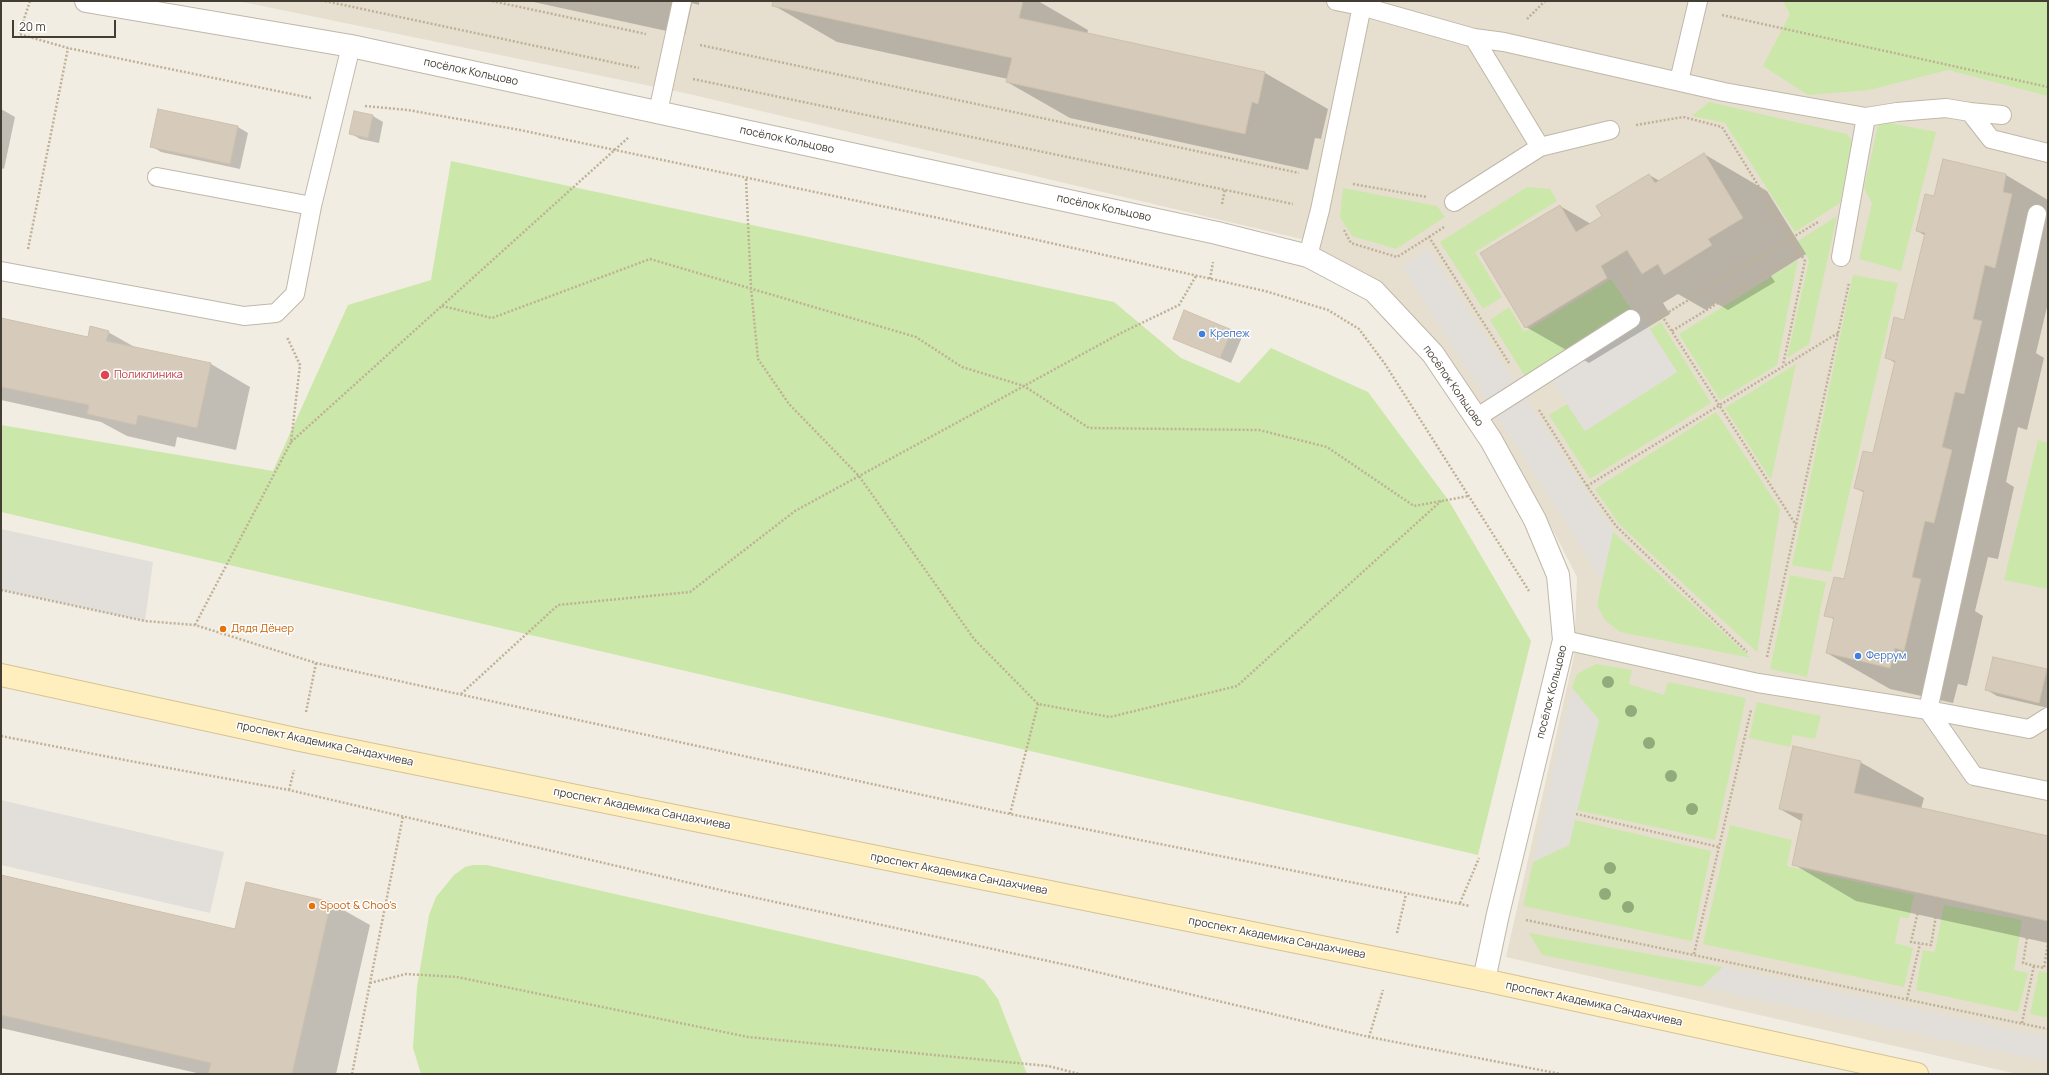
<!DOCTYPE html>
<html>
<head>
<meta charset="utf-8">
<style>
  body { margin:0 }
  #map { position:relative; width:2049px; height:1075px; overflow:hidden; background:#f2ede3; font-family:Manrope,sans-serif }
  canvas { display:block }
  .frame { position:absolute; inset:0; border:2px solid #433d33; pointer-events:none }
  .scale { position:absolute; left:12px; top:20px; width:104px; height:18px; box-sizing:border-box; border:2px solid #433d33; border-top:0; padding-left:5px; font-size:12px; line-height:14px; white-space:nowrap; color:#433d33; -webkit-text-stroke:3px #fff; paint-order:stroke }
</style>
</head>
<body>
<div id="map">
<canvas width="2049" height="1075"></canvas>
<div class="frame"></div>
<div class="scale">20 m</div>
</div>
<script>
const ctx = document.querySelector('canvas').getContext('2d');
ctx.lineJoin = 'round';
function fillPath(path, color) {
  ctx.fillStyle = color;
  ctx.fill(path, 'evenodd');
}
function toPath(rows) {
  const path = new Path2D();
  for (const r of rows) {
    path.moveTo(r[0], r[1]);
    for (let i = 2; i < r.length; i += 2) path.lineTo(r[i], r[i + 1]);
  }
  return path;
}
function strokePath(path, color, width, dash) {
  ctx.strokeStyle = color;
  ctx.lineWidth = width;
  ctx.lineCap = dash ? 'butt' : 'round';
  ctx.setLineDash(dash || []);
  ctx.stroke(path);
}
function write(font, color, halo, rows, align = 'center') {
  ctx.font = font + ' Manrope,sans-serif';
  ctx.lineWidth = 3;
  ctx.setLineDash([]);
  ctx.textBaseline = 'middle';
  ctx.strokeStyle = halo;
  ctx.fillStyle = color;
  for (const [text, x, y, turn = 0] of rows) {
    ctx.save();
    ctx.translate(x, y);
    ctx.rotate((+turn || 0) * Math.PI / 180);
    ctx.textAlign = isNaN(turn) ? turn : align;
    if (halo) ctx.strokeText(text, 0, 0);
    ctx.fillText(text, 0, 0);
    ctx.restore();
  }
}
const residential = toPath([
  [238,1,2048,1,2048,1074,2017,1074,1506,957,1574,656,1577,577,1543,511,1439,346,1384,287,1301,239,689,94]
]);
const green = toPath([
  [1783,1,2048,1,2048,96,1948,70,1869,90,1808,95,1763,66,1790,14],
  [1709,102,1847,134,1852,141,1840,203,1795,232,1725,123,1692,116],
  [1879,121,1936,132,1901,271,1859,259,1872,203,1864,188],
  [451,161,1114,302,1181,358,1239,383,1271,348,1368,392,1449,501,1531,641,1478,855,1,512,1,425,273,471,348,305,431,280],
  [1527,187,1550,189,1557,201,1475,252,1502,297,1483,309,1440,242],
  [1343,188,1437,206,1445,217,1396,249,1352,236,1340,217],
  [1837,216,1809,344,1787,358,1809,261,1798,241],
  [1798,260,1777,365,1720,400,1679,334],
  [1853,275,1898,283,1831,572,1792,565],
  [1611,279,1633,312,1526,378,1490,320,1509,307,1524,332],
  [1661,322,1711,403,1590,479,1549,415,1567,404,1585,431,1677,372,1650,329],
  [1796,364,1771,480,1725,408],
  [1716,412,1780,509,1757,652,1619,524,1595,489],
  [2038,440,2048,443,2048,589,2004,580],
  [1613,532,1751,658,1620,632,1605,620,1597,605],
  [1790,575,1826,582,1807,677,1770,669],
  [1596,664,1632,670,1629,684,1664,695,1668,682,1746,698,1715,840,1577,810,1599,720,1572,688,1577,674],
  [1757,702,1821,716,1815,739,1793,735,1790,747,1749,738],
  [1575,820,1711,851,1692,941,1523,906,1533,862,1569,845],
  [1730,825,1792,840,1787,866,1914,895,1909,918,1900,917,1895,943,1913,948,1904,987,1703,944],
  [473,865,487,865,977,976,984,980,998,999,1027,1074,421,1074,413,1048,417,987,429,915,436,897,454,875,465,867],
  [1944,905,2022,920,2014,970,2028,973,2018,1012,1916,990,1923,950,1935,952],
  [1529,933,1723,967,1702,987,1542,955],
  [2039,971,2048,973,2048,1018,2030,1014]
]);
const parking = toPath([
  [1428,249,1613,532,1602,580,1402,267],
  [1644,321,1677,372,1585,431,1552,381],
  [1,529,153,562,145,621,1,590],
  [1572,688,1599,720,1569,845,1533,862],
  [1,800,224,852,210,913,1,865],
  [1723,967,2048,1038,2048,1062,1702,987]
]);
const shadow = toPath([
  [529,1,699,1,699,5,692,3,685,35],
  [774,1,1038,1,1088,30,1087,34,1265,73,1328,109,1321,139,1315,138,1308,170,1070,118,1007,82,1008,79,837,42,773,5],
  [1,109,15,117,4,169,1,168],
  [355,112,373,116,383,122,379,143,360,139,350,133],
  [238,127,248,133,240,169,161,152,151,146],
  [1704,154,1767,191,1806,254,1771,276,1775,282,1728,310,1716,303,1706,310,1678,294,1663,303,1670,314,1589,363,1526,327,1560,206,1591,224,1603,216,1649,175,1660,181],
  [1943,160,2006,175,2048,200,2048,303,2036,353,2044,358,2027,430,2018,427,2006,482,2014,487,1998,559,1988,557,1975,611,1983,616,1967,686,1958,684,1953,703,1890,689,1827,653,1835,620,1826,615,1844,580,1865,493,1855,488,1874,455,1895,363,1886,357,1905,321,1926,236,1917,231,1935,197],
  [1,320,89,338,108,332,138,349,211,364,250,387,236,450,177,437,175,447,127,436,101,422,1,400],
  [1231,331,1242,337,1231,363,1174,338],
  [1994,658,2048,671,2048,708,1997,696,1987,690],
  [1860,762,1924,798,1921,809,2048,837,2048,943,1856,901,1793,864,1803,822,1780,809],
  [1,876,236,930,331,903,370,925,336,1074,201,1074,1,1028]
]);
const building = toPath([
  [773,1,1023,1,1019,18,1265,72,1258,104,1252,102,1245,134,1006,82,1012,58,772,6,773,1],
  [158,109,238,126,230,164,150,147,158,109],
  [354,111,373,115,368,138,349,134,354,111],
  [1704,153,1743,218,1708,239,1712,245,1664,275,1658,264,1642,274,1627,250,1601,266,1607,278,1525,328,1480,253,1560,205,1576,232,1602,216,1596,206,1649,174,1655,183,1704,153],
  [1943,159,2006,174,2003,192,2012,194,1995,268,1985,265,1973,319,1982,321,1964,394,1955,392,1942,447,1952,450,1934,523,1925,521,1912,577,1921,579,1904,651,1895,648,1890,668,1826,653,1834,618,1824,616,1834,577,1844,579,1864,491,1854,488,1863,451,1873,453,1895,361,1885,358,1894,317,1904,320,1925,233,1916,231,1925,194,1934,196,1943,159],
  [1184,310,1232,330,1220,358,1173,339,1184,310],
  [1,318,88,337,90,326,109,331,106,341,211,363,197,428,138,415,136,425,87,414,89,405,1,387,1,318],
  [1993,657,2047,669,2039,703,1985,690,1993,657],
  [1793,746,1861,761,1854,793,2048,836,2048,921,1792,865,1803,814,1779,809,1793,746],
  [1,875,235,929,246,882,331,902,292,1074,208,1074,211,1063,1,1015,1,875]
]);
const path = toPath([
  [30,1,19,34,68,48,311,98],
  [325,1,639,68],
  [492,1,646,34],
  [1722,15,2048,87],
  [1527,19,1545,1],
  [700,45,1299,173],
  [693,79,1293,204],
  [365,106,408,110,520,130,948,220,1265,291,1328,310,1359,329,1385,364,1529,591],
  [1636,125,1683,117,1722,127,1800,253,1805,261,1783,365],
  [746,179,751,288,758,359,789,404,859,476,974,639,1038,704,1110,717,1237,686,1441,501],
  [1353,184,1427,197],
  [1222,204,1225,189],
  [1344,230,1351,243,1397,257,1429,237,1509,363],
  [1429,237,1444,227],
  [28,249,68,48],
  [1614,259,1635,293],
  [1210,279,1213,262],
  [442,306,492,318,650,259,916,337,962,367,1024,386,1089,428,1259,430,1327,447,1414,506,1469,496],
  [1658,314,1662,316,1796,525],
  [1662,316,1818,222],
  [1672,331,1800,253],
  [1539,410,1587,486,1616,526,1747,652],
  [291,442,629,137],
  [1587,486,1838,333],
  [1,590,145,621,195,625,316,663,1010,814,1470,906],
  [195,625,291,442,300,365,287,337],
  [1767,657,1849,283],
  [461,694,558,605,690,592,795,511,1121,333,1179,305,1196,276],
  [306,712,316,663],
  [1,736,130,761,289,790,729,892,1076,967,1369,1037,1561,1074],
  [289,790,294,770],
  [1010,814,1038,704],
  [1576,814,1719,847],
  [1922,894,1911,942,1931,945,1939,898],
  [1460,903,1479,858],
  [2030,918,2023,963,2044,968,2048,943],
  [1526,920,2048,1029],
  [1397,933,1406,894],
  [1694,954,1751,710],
  [370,983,406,974,457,977,748,1037,1048,1066,1079,1074],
  [1907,999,1920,944],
  [2022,1023,2034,965],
  [1369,1037,1383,990],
  [352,1074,403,816]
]);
const service = toPath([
  [1336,1,1361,6,1474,38,1504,42,1724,92,1866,117,1897,112,1946,108,1970,112,1991,139,2048,153],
  [1474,38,1540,147],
  [1679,81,1698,1],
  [658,112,682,1],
  [1970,112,2002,115],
  [157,177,312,206],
  [1454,202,1540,147,1610,130],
  [2037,214,1928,710,1974,776,2048,791],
  [1308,256,1320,210,1363,1],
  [1841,257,1866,117],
  [1,271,244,316,276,313,295,294,312,206,351,46],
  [1476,418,1631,319],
  [1564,640,1758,683,1928,710,2029,729,2048,717]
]);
const minor = toPath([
  [86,1,351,46,1217,233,1308,256,1374,291,1433,354,1491,440,1535,520,1558,575,1564,640,1498,914,1484,980]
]);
const secondary = toPath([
  [1,675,300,740,1484,980,1917,1074]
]);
const trees = [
  [1608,682],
  [1631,711],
  [1649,743],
  [1671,776],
  [1692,809],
  [1610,868],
  [1605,894],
  [1628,907]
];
const markers = [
  [1202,334,4,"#3f7fe0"],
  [105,375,5,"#e0444e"],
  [223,629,4,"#e8710a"],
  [1858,656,4,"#3f7fe0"],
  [312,906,4,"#e8710a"]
];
const streetNames = [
  ["посёлок Кольцово",471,72,12],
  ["посёлок Кольцово",787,140,12],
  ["посёлок Кольцово",1104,208,12],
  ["посёлок Кольцово",1453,386,55],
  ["посёлок Кольцово",1552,692,-76],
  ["проспект Академика Сандахчиева",325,744,12],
  ["проспект Академика Сандахчиева",642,809,11],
  ["проспект Академика Сандахчиева",959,874,11],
  ["проспект Академика Сандахчиева",1277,938,11],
  ["проспект Академика Сандахчиева",1594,1004,12]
];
const shopNames = [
  ["Крепеж",1210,334],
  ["Феррум",1866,656]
];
const healthNames = [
  ["Поликлиника",114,375]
];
const foodNames = [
  ["Дядя Дёнер",231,629],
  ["Spoot & Choo's",320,906]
];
fillPath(residential, '#e6dfd0');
fillPath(green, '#cce7aa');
fillPath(parking, '#e2dfdb');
fillPath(shadow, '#0003');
fillPath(building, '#d6cbbb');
strokePath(building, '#cec0ab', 1);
strokePath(service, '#c0b7a8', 20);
strokePath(minor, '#c0b7a8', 24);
strokePath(secondary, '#d6c393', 24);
strokePath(path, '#bfb096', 2.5, [2, 2]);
strokePath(service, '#fff', 18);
strokePath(minor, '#fff', 22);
strokePath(secondary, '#ffefbf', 22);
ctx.fillStyle = '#92ab7b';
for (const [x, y] of trees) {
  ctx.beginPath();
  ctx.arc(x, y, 6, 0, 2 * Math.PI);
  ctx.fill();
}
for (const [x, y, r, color] of markers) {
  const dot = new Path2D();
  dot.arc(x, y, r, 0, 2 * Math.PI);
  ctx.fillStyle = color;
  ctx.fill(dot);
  strokePath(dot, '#fff', 1.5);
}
write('11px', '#433d33', '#fff', streetNames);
write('11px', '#366cbe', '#fff', shopNames, 'left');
write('11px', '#be3a42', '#fff', healthNames, 'left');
write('11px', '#c56008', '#fff', foodNames, 'left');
</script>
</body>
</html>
